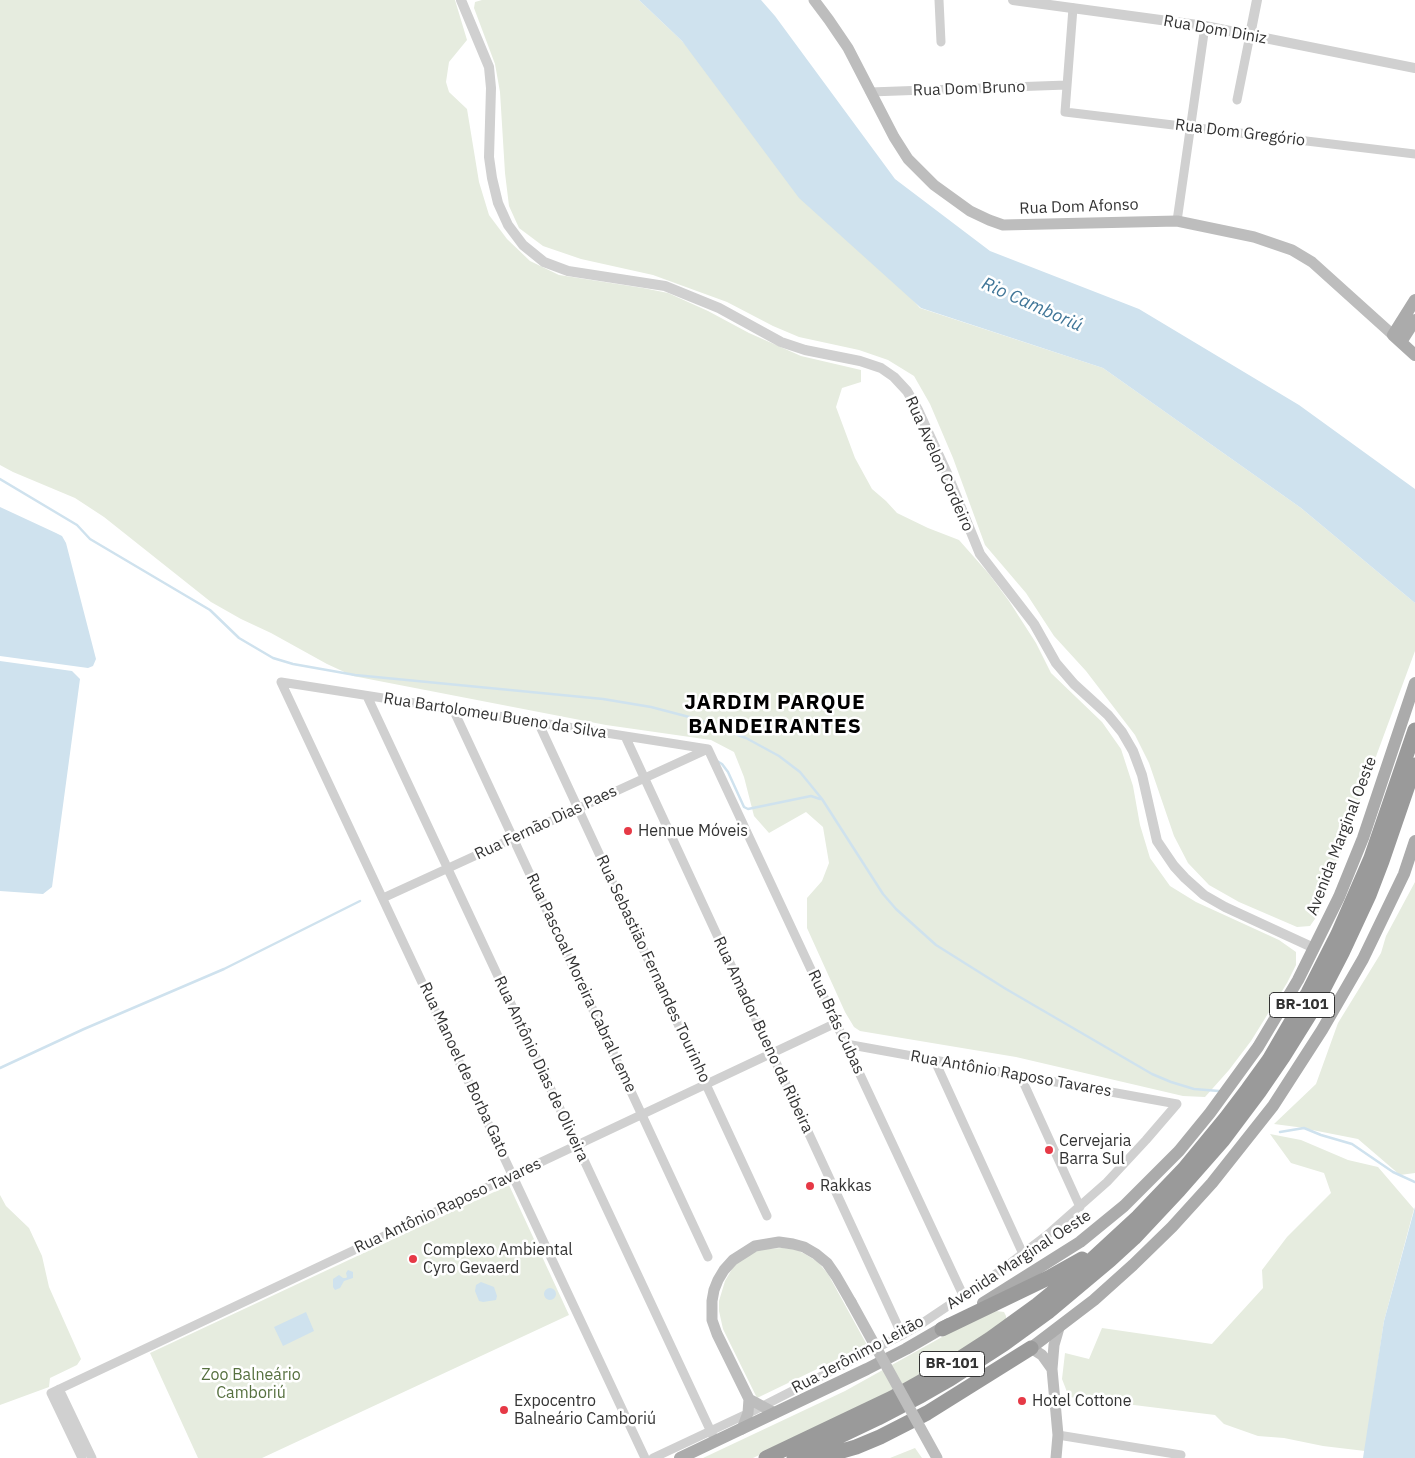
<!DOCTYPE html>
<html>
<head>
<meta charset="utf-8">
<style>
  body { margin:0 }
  canvas { display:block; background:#fff }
</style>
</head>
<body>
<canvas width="1415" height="1458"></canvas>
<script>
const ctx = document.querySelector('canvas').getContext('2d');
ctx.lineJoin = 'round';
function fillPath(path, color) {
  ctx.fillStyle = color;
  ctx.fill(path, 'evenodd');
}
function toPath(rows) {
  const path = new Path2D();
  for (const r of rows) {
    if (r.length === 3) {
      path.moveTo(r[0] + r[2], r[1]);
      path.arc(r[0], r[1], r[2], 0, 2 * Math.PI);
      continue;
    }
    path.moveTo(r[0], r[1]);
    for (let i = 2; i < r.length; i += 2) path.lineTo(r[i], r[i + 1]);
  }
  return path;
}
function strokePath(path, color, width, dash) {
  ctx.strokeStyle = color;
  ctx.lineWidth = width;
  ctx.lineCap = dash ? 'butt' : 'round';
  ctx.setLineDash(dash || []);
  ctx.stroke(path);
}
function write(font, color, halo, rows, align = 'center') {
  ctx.font = font + ' "IBM Plex Sans",sans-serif';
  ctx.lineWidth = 5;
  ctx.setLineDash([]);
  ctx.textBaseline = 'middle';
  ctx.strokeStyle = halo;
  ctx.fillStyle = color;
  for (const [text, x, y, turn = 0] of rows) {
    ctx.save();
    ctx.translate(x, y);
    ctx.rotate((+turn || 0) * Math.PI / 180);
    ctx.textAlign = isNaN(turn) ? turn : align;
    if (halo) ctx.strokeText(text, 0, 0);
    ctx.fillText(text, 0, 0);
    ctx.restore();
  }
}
const green = toPath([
  [0,0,455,0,467,40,449,62,446,82,449,92,467,109,479,182,489,215,507,239,530,261,559,275,643,288,668,293,708,311,749,333,801,356,861,370,861,382,842,388,836,407,855,458,872,489,886,501,897,513,928,528,959,540,989,574,1009,601,1036,643,1051,673,1102,722,1121,749,1133,786,1140,825,1150,858,1170,886,1196,902,1279,940,1296,952,1296,965,1287,983,1251,1041,1229,1070,1205,1097,1183,1096,1016,1057,860,1031,854,1027,845,1012,807,928,807,898,822,881,829,863,823,827,806,812,769,833,754,816,744,777,734,752,711,740,606,725,353,676,327,664,271,633,241,619,211,602,104,517,75,498,13,472,0,465],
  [482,0,639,0,682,41,920,308,1103,368,1301,508,1415,603,1415,651,1317,916,1310,926,1297,927,1239,902,1209,885,1188,863,1174,836,1149,763,1135,735,1086,671,1054,636,1026,593,985,545,953,458,930,404,914,376,888,360,859,350,799,337,773,326,727,302,653,275,581,259,543,246,519,228,509,206,505,173,500,92,495,64,474,8,475,2],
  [1415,882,1415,1173,1400,1175,1358,1139,1297,1127,1274,1124,1316,1084,1338,1023,1381,953,1386,936],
  [1270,1134,1301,1140,1348,1160,1378,1167,1414,1209,1384,1321,1365,1451,1323,1446,1284,1438,1258,1436,1224,1424,1215,1415,1069,1397,1062,1379,1065,1353,1089,1359,1102,1328,1212,1344,1263,1288,1262,1270,1287,1237,1331,1193,1324,1173,1291,1163],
  [509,1185,569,1315,262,1458,198,1458,150,1353],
  [0,1195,6,1206,29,1228,42,1256,49,1287,81,1359,77,1365,50,1378,49,1387,0,1405],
  [782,1248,795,1249,805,1254,818,1262,828,1274,867,1345,757,1398,723,1329,719,1311,719,1301,725,1281,735,1264,754,1251,766,1249],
  [996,1311,1004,1312,1006,1316,1006,1320,966,1349,848,1414,753,1458,703,1458,845,1391,969,1322],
  [915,1448,922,1458,890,1458]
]);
const water = toPath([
  [639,0,761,0,775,16,895,179,990,251,1139,309,1299,405,1415,489,1415,603,1301,508,1103,368,921,308,799,198,682,41],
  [0,507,56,533,62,536,66,543,96,659,93,666,88,668,0,656],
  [0,661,72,671,80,679,52,887,43,894,0,891],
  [1415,1207,1415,1458,1363,1458,1384,1321],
  [348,1270,353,1272,353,1278,344,1281,340,1288,335,1290,333,1287,333,1279,339,1275,343,1278,346,1278,347,1277,346,1273],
  [481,1282,494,1287,497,1296,496,1300,483,1302,479,1301,475,1291,476,1285],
  [550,1294,6],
  [306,1312,314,1331,283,1346,274,1327]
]);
const stream = toPath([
  [0,479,77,525,90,539,210,610,239,638,273,658,293,664,355,675,603,699,651,707,693,718,746,738,779,756,800,772,822,799,883,894,896,909,936,945,1006,989,1152,1074,1171,1082,1194,1089,1219,1091],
  [717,761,722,764,728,772,744,807,748,809,811,796,820,799],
  [0,1068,84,1029,224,969,360,901],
  [1280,1132,1304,1128,1321,1135,1352,1144,1393,1172,1415,1182]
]);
const minor = toPath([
  [939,0,941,42],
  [1073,8,1065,112,1415,154],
  [870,92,1067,85],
  [1237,100,1250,35],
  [1177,221,1205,26],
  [281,682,645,1458],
  [281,682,708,749],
  [367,696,713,1436],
  [453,709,708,1257],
  [538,722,767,1216],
  [625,736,902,1335],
  [708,749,963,1295],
  [383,898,708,749],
  [934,1059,1023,1254],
  [1020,1075,1080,1207],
  [59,1389,92,1458],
  [1058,1435,1181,1455],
  [82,1458,51,1393,836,1023],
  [653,1458,753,1411,902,1335,921,1324,1000,1271,1047,1235,1107,1182,1146,1140,1177,1104,846,1044]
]);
const tertiary = toPath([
  [461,0,489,67,491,88,489,157,492,178,498,203,508,225,523,245,544,262,568,271,665,286,719,308,781,342,805,350,860,361,881,368,894,377,907,391,918,410,946,471,980,554,1034,624,1056,663,1074,684,1108,715,1122,732,1133,751,1142,775,1157,841,1174,866,1185,878,1204,895,1225,907,1314,948],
  [1013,0,1205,26,1415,68],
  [1250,35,1257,0]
]);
const secondary = toPath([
  [814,0,829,20,848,48,894,137,908,159,934,185,970,211,989,220,1003,225,1177,221,1254,237,1292,250,1312,262,1393,335],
  [1031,1348,1042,1355,1052,1369],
  [749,1399,775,1413],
  [742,1429,748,1413,749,1399,717,1334,712,1320,712,1301,714,1290,718,1280,724,1270,733,1260,755,1246,779,1242,793,1244,804,1247,816,1254,827,1263,836,1276,851,1302],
  [1056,1458,1058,1435,1052,1369,1054,1345,1059,1328]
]);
const primary = toPath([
  [1415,300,1393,335,1415,355],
  [1401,342,1415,320],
  [983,1303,1080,1242,1124,1206,1179,1151,1210,1113,1258,1047,1298,980,1339,897,1363,838,1415,683],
  [1031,1348,1094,1300,1133,1265,1172,1227,1212,1183,1273,1106,1322,1030,1363,959,1404,874,1415,841],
  [680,1458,867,1369,906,1349,949,1324]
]);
const motorway = toPath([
  [942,1329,1048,1278,1082,1259],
  [766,1458,892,1398,942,1370,990,1339,1037,1305,1086,1265,1138,1217,1184,1169,1226,1118,1248,1089,1269,1060,1308,993,1338,934,1371,858,1415,730],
  [794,1458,878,1418,922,1395,950,1379,1004,1344,1048,1312,1110,1260,1134,1238,1179,1190,1223,1140,1259,1092,1283,1057,1313,1009,1342,953,1369,895,1382,861,1415,765],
  [818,1458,856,1447,880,1437,927,1413,1031,1348]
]);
const secondaryBridge = toPath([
  [851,1302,937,1458]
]);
const markers = [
  [628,831,5,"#e63946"],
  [1049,1150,5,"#e63946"],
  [810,1186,5,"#e63946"],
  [413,1259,5,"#e63946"],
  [1022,1401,5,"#e63946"],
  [504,1410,5,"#e63946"]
];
const shields = [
  [1302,1005,65],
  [952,1364,65]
];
const shieldNames = [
  ["BR-101",1302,1005],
  ["BR-101",952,1364]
];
const streetNames = [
  ["Rua Dom Diniz",1215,30,10],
  ["Rua Dom Bruno",969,89,-2],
  ["Rua Dom Gregório",1240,133,7],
  ["Rua Dom Afonso",1079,207,-2],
  ["Rua Avelon Cordeiro",939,464,66],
  ["Rua Bartolomeu Bueno da Silva",495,716,9],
  ["Rua Fernão Dias Paes",546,823,-25],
  ["Avenida Marginal Oeste",1342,836,-69],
  ["Rua Sebastião Fernandes Tourinho",653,969,65],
  ["Rua Pascoal Moreira Cabral Leme",581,983,65],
  ["Rua Brás Cubas",836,1022,65],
  ["Rua Amador Bueno da Ribeira",763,1035,65],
  ["Rua Antônio Dias de Oliveira",541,1069,65],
  ["Rua Manoel de Borba Gato",464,1070,65],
  ["Rua Antônio Raposo Tavares",1011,1074,10],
  ["Rua Antônio Raposo Tavares",448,1206,-25],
  ["Avenida Marginal Oeste",1019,1260,-33],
  ["Rua Jerônimo Leitão",858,1355,-28]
];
const poiNames = [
  ["Hennue Móveis",638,831],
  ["Cervejaria",1059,1141],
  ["Barra Sul",1059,1159],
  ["Rakkas",820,1186],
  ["Complexo Ambiental",423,1250],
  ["Cyro Gevaerd",423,1268],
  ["Expocentro",514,1401],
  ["Balneário Camboriú",514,1419],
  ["Hotel Cottone",1032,1401]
];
const parkNames = [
  ["Zoo Balneário",251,1375],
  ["Camboriú",251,1393]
];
const waterNames = [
  ["Rio Camboriú",1032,305,24]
];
const districtNames = [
  ["JARDIM PARQUE",775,703],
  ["BANDEIRANTES",775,727]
];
fillPath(green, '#e6ecdf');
fillPath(water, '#cfe2ee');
strokePath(stream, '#cfe2ee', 2.5);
strokePath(minor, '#d0d0d0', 9);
strokePath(tertiary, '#d0d0d0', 10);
strokePath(secondary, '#bdbdbd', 11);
strokePath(primary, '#ababab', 12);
strokePath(motorway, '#9a9a9a', 15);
strokePath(secondaryBridge, '#bdbdbd', 11);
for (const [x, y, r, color] of markers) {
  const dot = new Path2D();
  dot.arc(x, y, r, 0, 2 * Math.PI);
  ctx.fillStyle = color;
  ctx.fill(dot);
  strokePath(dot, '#fff', 2);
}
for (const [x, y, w] of shields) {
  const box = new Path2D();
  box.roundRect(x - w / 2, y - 12.5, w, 25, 4);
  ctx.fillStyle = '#fff';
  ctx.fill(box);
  strokePath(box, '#333', 1);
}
write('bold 15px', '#333', null, shieldNames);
write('16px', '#333', '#fff', streetNames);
write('16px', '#333', '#fff', poiNames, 'left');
write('16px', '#56703f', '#fff', parkNames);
write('italic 18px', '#3f7597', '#fff', waterNames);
ctx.letterSpacing = '1px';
write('bold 21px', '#000', '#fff', districtNames);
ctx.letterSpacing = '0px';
</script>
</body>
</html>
